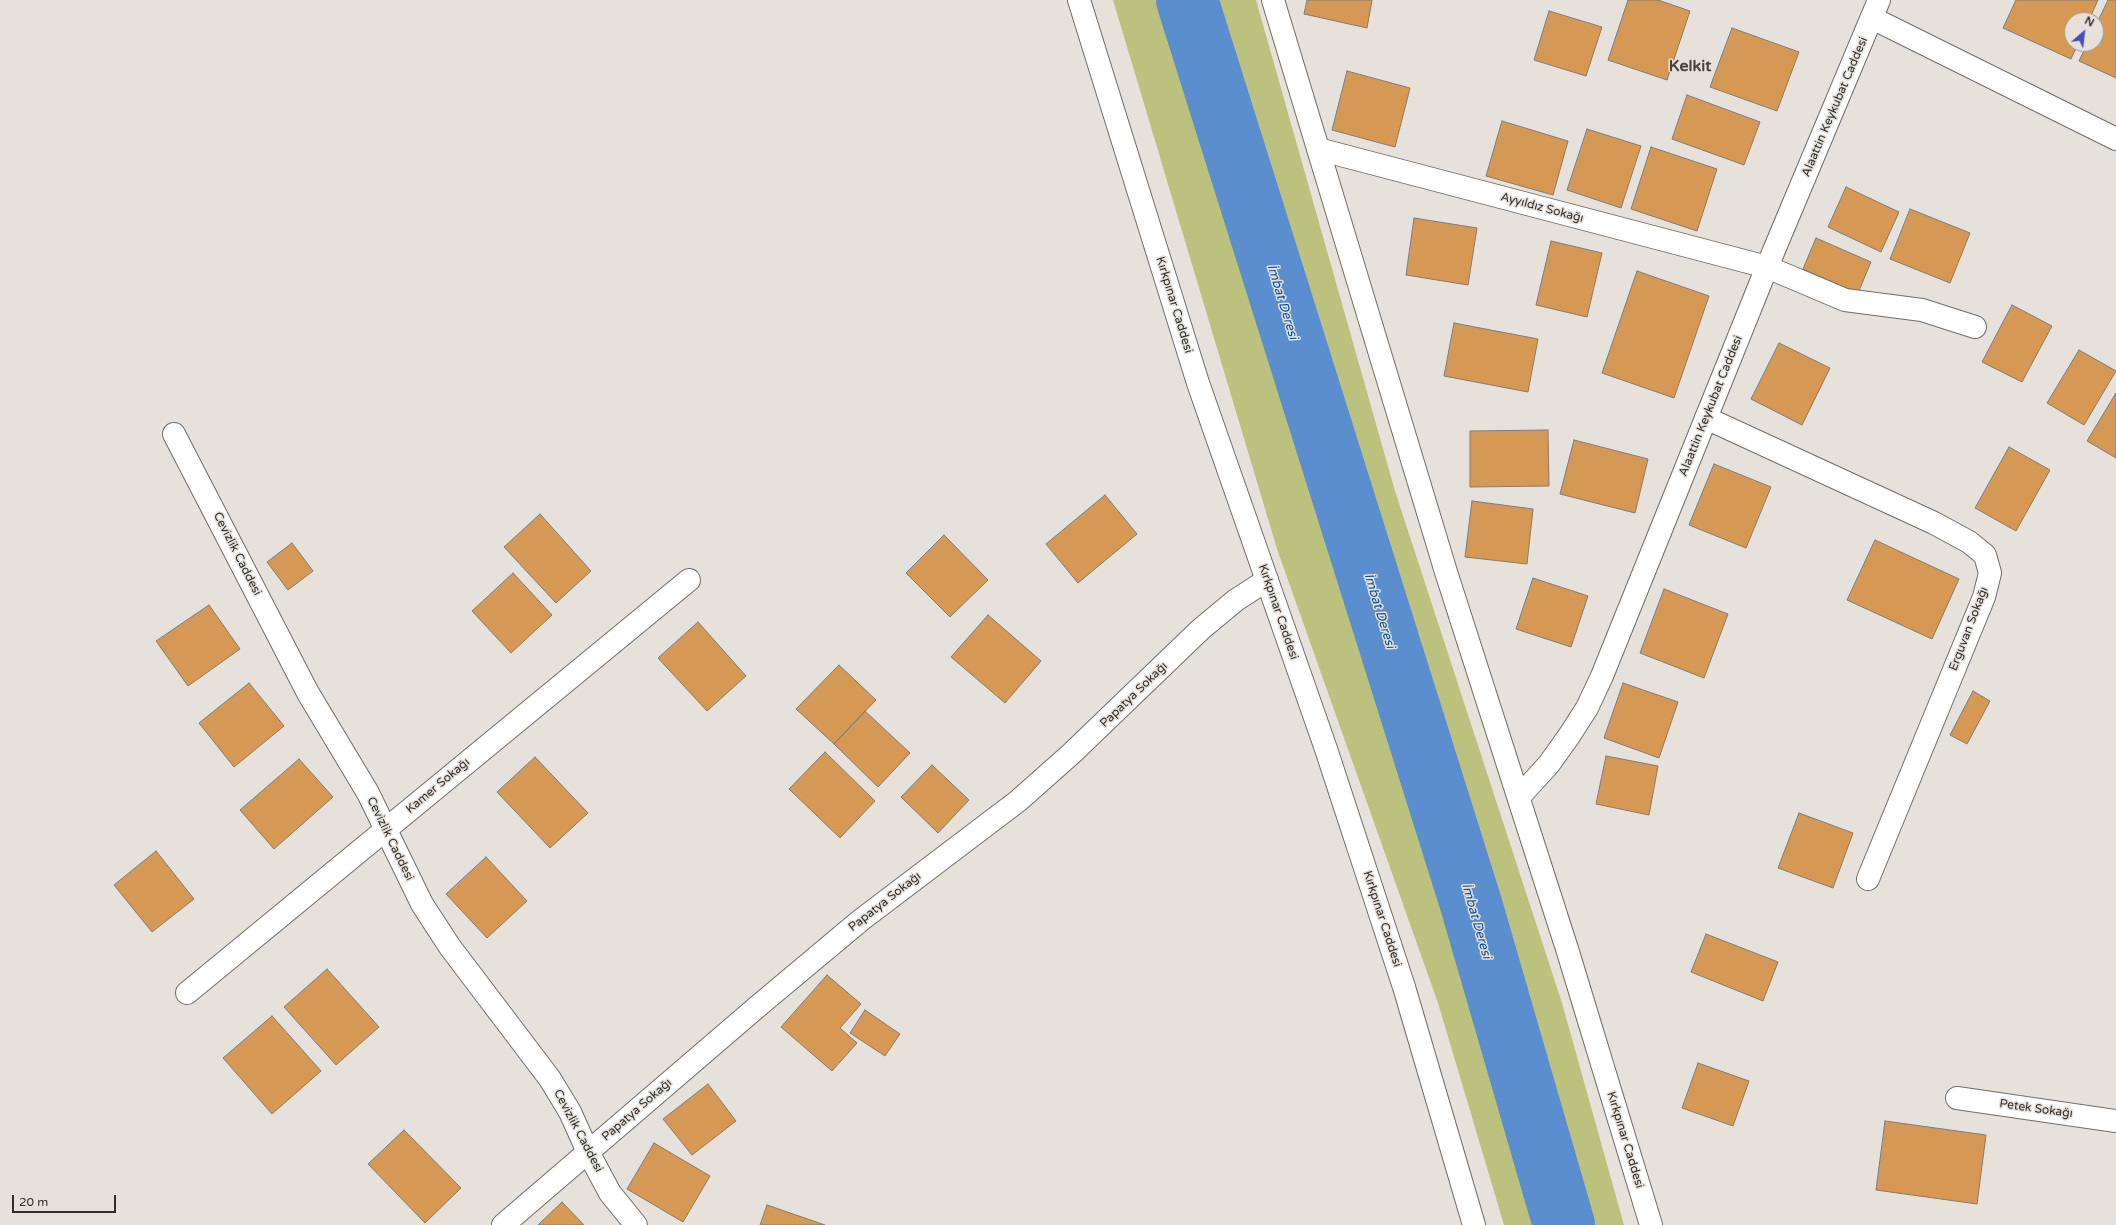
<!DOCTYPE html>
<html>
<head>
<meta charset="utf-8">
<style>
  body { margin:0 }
  #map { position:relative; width:2116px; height:1225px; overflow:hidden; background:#e7e1db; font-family:"Varela Round",sans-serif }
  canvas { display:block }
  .north { position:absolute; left:2064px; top:12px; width:40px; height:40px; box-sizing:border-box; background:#e7e1db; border:1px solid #9d9994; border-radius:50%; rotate:28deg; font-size:11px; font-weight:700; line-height:16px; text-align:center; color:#2f2c2a }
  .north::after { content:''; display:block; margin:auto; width:14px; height:18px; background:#4a4cc2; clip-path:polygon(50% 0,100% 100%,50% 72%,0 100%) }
  .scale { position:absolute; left:12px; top:1195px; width:104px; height:18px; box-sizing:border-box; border:2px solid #2f2c2a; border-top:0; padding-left:5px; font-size:12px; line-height:14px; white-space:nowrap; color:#2f2c2a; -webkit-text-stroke:3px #e7e1db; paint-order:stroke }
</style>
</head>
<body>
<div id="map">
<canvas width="2116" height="1225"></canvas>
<div class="north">N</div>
<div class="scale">20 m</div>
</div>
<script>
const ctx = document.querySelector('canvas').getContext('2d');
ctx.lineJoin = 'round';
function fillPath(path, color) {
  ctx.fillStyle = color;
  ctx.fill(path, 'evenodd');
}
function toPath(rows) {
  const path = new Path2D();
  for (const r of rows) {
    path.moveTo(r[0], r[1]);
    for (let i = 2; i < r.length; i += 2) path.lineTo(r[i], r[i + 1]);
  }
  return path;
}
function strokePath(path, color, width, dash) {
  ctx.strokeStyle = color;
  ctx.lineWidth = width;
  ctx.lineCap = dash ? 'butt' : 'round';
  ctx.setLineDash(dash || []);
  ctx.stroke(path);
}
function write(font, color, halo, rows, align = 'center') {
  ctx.font = font + ' "Varela Round",sans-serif';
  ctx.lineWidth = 3;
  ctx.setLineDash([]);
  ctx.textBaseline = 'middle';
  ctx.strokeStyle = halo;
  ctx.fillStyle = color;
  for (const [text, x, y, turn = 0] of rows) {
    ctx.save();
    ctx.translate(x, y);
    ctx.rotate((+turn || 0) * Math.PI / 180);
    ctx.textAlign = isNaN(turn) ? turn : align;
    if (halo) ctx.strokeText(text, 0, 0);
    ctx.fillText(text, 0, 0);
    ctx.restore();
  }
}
const green = toPath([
  [1113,0,1256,0,1395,491,1562,1003,1624,1225,1504,1225,1438,1003,1277,549]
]);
const river = toPath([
  [1187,0,1471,904,1564,1225]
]);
const building = toPath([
  [1307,0,1372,0,1367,28,1304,14,1307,0],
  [1628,0,1658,0,1690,11,1667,80,1608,60,1628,0],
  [2016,0,2098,0,2089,20,2072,20,2072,44,2078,44,2071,59,2003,28,2016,0],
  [2108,0,2116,0,2116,78,2079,61,2087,44,2096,44,2096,25,2108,0],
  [1549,11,1602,27,1586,76,1534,60,1549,11],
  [1732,28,1799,52,1777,111,1710,87,1732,28],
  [1347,71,1410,88,1395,147,1332,130,1347,71],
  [1687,95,1760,122,1744,165,1672,139,1687,95],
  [1502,121,1568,141,1553,195,1486,176,1502,121],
  [1587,129,1641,146,1621,208,1567,190,1587,129],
  [1651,147,1717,169,1697,231,1631,209,1651,147],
  [1846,187,1899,212,1881,252,1828,227,1846,187],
  [1910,209,1970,233,1950,283,1890,259,1910,209],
  [1414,218,1477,228,1468,285,1406,275,1414,218],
  [1816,238,1871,262,1858,293,1803,269,1816,238],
  [1551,241,1602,253,1587,317,1536,305,1551,241],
  [1637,271,1709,296,1674,398,1602,373,1637,271],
  [2012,305,2052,326,2022,382,1982,362,2012,305],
  [1454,323,1538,339,1528,392,1444,376,1454,323],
  [1779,343,1830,368,1802,425,1751,399,1779,343],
  [2079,350,2116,371,2084,425,2047,403,2079,350],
  [2116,393,2116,458,2087,441,2116,393],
  [1548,430,1549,486,1470,487,1470,431,1548,430],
  [1574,440,1648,459,1635,513,1560,494,1574,440],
  [2009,447,2050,470,2016,531,1975,508,2009,447],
  [1714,464,1771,487,1746,548,1689,525,1714,464],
  [1105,495,1137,534,1078,583,1046,544,1105,495],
  [1472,501,1533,509,1527,564,1465,557,1472,501],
  [540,514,591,571,556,603,504,547,540,514],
  [944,535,988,580,950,617,906,573,944,535],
  [1875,540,1959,579,1932,639,1847,600,1875,540],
  [292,543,313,571,288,590,267,562,292,543],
  [513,573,552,615,511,653,472,611,513,573],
  [1533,578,1588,596,1571,647,1516,629,1533,578],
  [1664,589,1728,614,1704,678,1640,653,1664,589],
  [209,605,240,649,188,686,156,641,209,605],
  [988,615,1041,661,1005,703,951,657,988,615],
  [698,622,746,676,707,711,658,658,698,622],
  [839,665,876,700,834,744,796,709,839,665],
  [249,683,284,726,234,767,199,723,249,683],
  [1623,683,1678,702,1659,758,1604,738,1623,683],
  [1973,691,1990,701,1967,744,1950,735,1973,691],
  [865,711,910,753,878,787,834,744,865,711],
  [825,752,875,801,840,838,789,789,825,752],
  [1606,756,1658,766,1649,815,1596,804,1606,756],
  [535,757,588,813,550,848,497,792,535,757],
  [299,759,333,797,274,849,240,810,299,759],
  [932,765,969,800,938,833,901,797,932,765],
  [1799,813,1853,833,1833,888,1778,868,1799,813],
  [156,851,194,899,152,932,114,885,156,851],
  [486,857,527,901,487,938,446,894,486,857],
  [1706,934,1778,962,1763,1001,1691,972,1706,934],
  [327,969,379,1027,336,1065,284,1007,327,969],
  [827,975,861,1004,840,1028,857,1043,832,1071,781,1027,827,975],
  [865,1010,900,1034,885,1056,850,1033,865,1010],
  [272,1016,321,1071,272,1114,223,1058,272,1016],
  [1698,1063,1749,1081,1733,1126,1682,1108,1698,1063],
  [708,1084,736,1121,692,1155,663,1119,708,1084],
  [1885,1121,1986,1135,1977,1204,1876,1190,1885,1121],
  [404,1130,461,1188,425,1223,368,1164,404,1130],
  [654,1143,710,1176,683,1222,627,1189,654,1143],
  [562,1202,584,1225,538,1225,562,1202],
  [767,1205,825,1225,760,1225,767,1205]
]);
const street = toPath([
  [1872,18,2116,139],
  [1318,149,1767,267,1845,300,1922,310,1975,327],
  [1706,418,1934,523,1969,542,1985,555,1990,573,1984,597,1868,879],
  [174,434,308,693,368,793,422,904,450,947,550,1079,570,1112,588,1152,610,1193,636,1225],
  [187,993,689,580],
  [1957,1098,2116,1121],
  [503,1225,757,1007,861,920,1018,801,1071,754,1201,629,1236,600,1267,580]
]);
const secondary = toPath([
  [1079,0,1198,383,1326,749,1404,987,1474,1225],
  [1273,0,1446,572,1568,952,1651,1225],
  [1519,797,1549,764,1569,736,1587,708,1602,676,1767,267,1879,0]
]);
const streetNames = [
  ["Alaattin Keykubat Caddesi",1835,107,-67],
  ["Ayyıldız Sokağı",1542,208,15],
  ["Kırkpınar Caddesi",1174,305,73],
  ["Alaattin Keykubat Caddesi",1711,406,-68],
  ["Cevizlik Caddesi",237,554,63],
  ["Kırkpınar Caddesi",1278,612,71],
  ["Erguvan Sokağı",1969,629,-69],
  ["Papatya Sokağı",1134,695,-44],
  ["Kamer Sokağı",438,786,-40],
  ["Cevizlik Caddesi",390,839,64],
  ["Papatya Sokağı",885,902,-38],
  ["Kırkpınar Caddesi",1382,919,72],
  ["Petek Sokağı",2036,1109,8],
  ["Papatya Sokağı",637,1110,-41],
  ["Cevizlik Caddesi",578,1131,62],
  ["Kırkpınar Caddesi",1625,1140,73]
];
const waterNames = [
  ["İmbat Deresi",1282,302,73],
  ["İmbat Deresi",1379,611,73],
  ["İmbat Deresi",1476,921,74]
];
const districtNames = [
  ["Kelkit",1690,67]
];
fillPath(green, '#bdc17e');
strokePath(river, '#5b8ece', 62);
fillPath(building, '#d69955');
strokePath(building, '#807b75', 1);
strokePath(street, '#716c67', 24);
strokePath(secondary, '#716c67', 24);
strokePath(street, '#fff', 22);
strokePath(secondary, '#fff', 22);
write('12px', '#2f2c2a', '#e7e1db', streetNames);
write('italic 13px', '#004c9a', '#e7e1db', waterNames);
write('bold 16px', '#48433e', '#e7e1db', districtNames);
</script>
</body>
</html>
